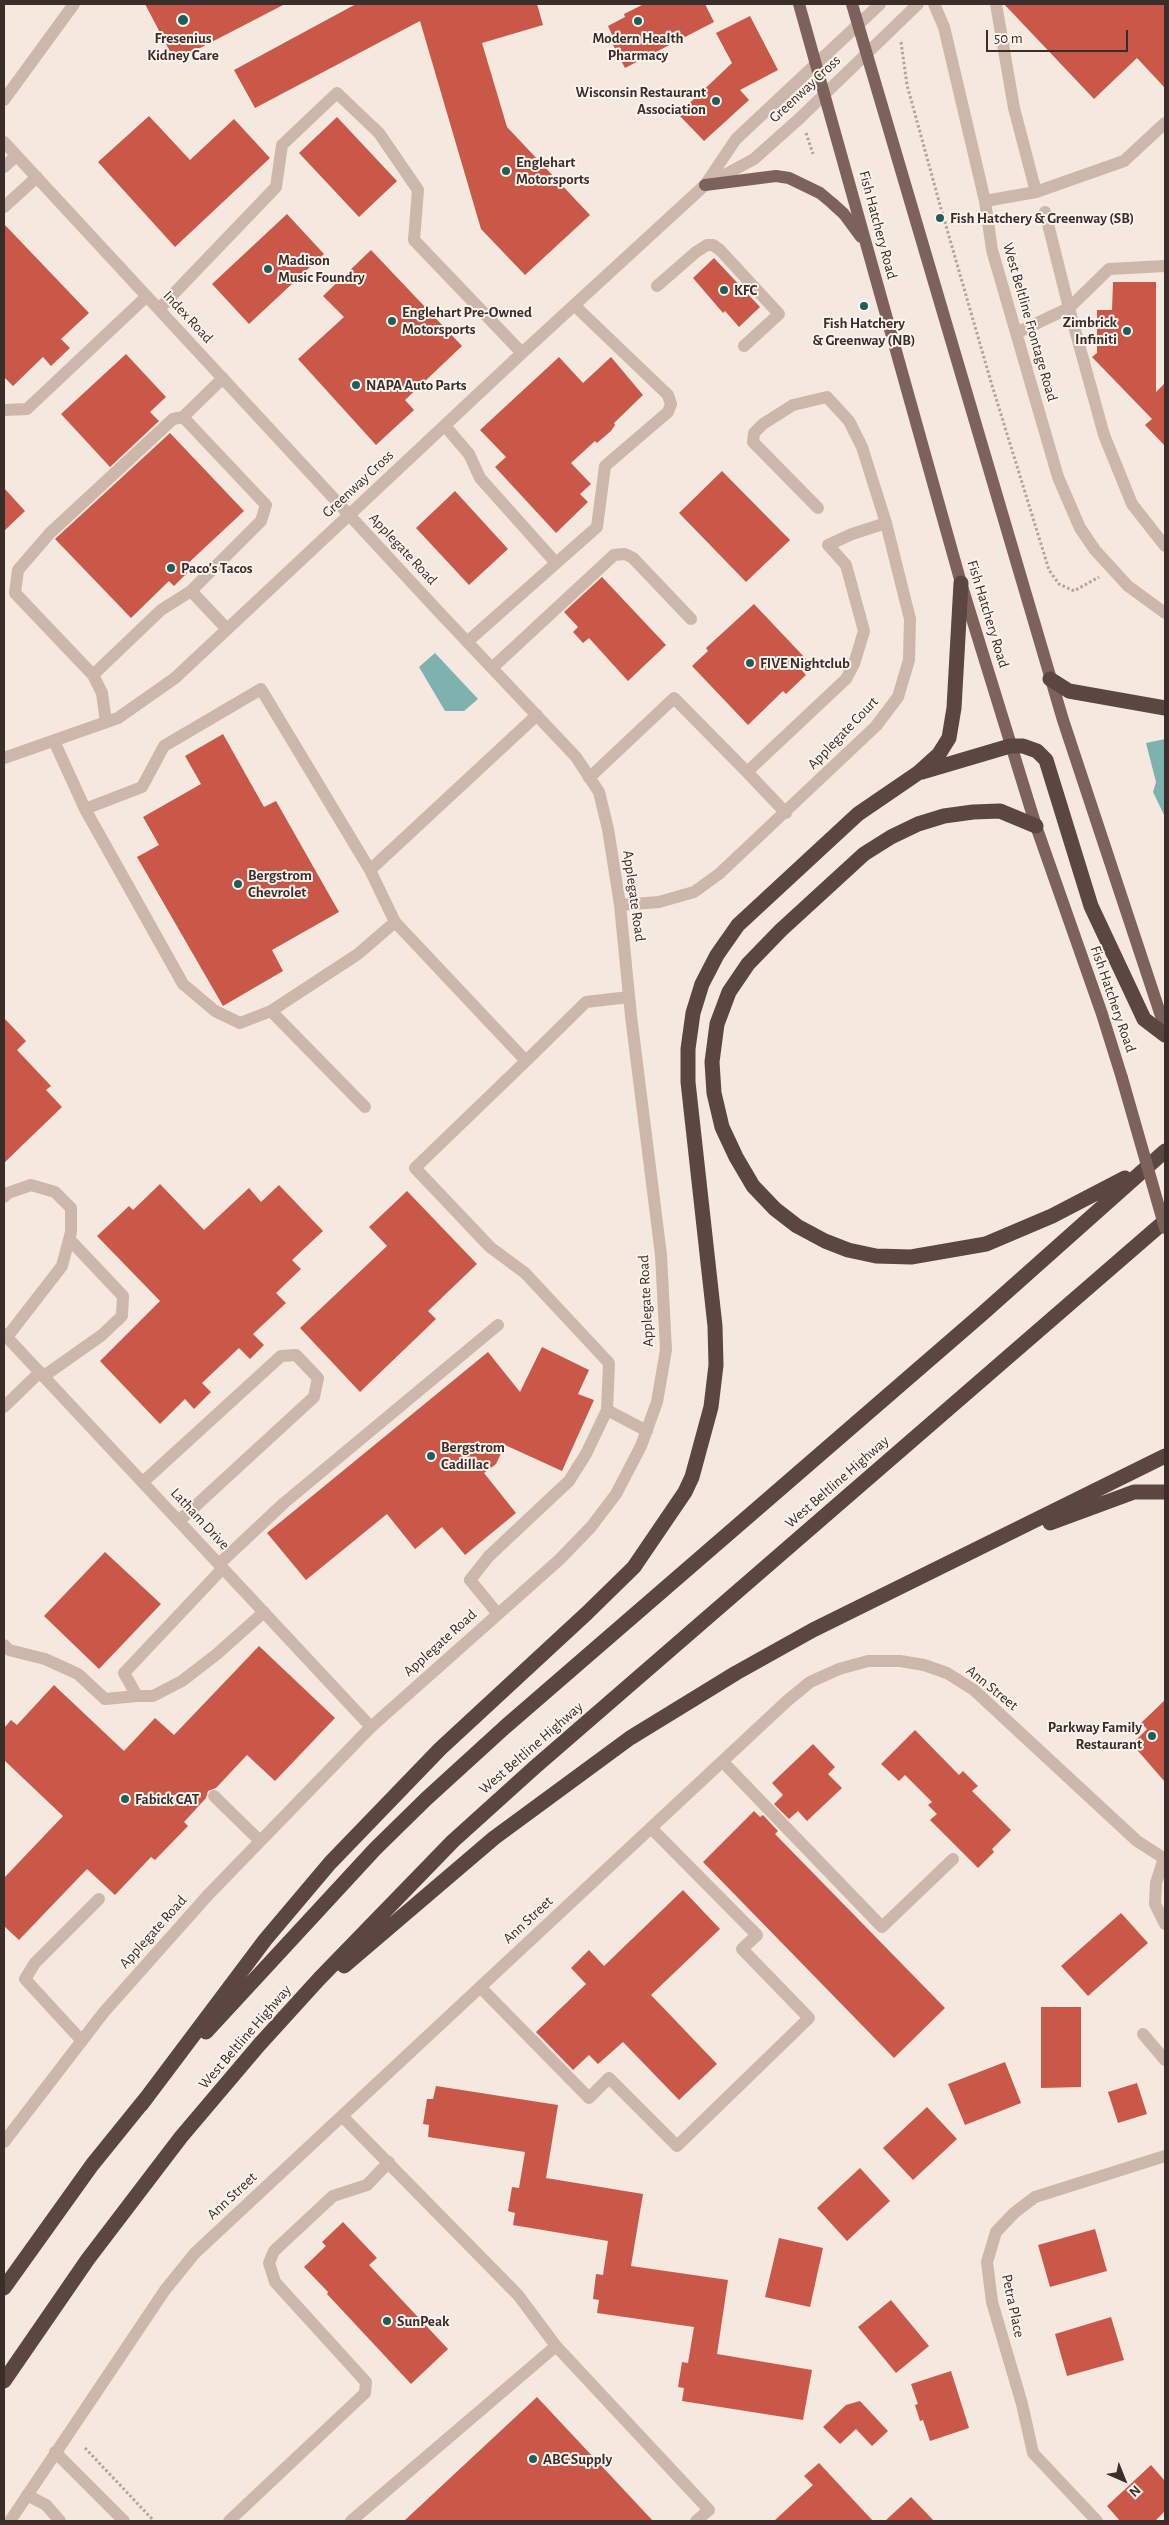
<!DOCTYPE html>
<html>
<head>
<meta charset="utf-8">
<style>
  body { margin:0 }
  #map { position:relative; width:1169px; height:2525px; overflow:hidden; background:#f4e8df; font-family:"Alegreya Sans",sans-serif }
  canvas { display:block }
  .frame { position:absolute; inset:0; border:5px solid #3a2d2a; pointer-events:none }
  .north { position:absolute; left:1099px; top:2455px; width:50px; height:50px; -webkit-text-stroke:4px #fbf3ec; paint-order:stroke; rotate:136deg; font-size:14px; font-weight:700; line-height:20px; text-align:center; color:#3a2d2a }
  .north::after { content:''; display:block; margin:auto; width:18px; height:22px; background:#3a2d2a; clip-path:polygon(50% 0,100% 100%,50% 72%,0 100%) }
  .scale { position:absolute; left:986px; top:30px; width:142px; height:22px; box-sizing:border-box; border:2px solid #3a2d2a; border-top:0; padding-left:6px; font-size:15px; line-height:18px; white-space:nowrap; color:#3a2d2a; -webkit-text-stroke:4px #fbf3ec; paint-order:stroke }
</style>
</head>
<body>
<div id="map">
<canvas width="1169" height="2525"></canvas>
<div class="frame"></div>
<div class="north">N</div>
<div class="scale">50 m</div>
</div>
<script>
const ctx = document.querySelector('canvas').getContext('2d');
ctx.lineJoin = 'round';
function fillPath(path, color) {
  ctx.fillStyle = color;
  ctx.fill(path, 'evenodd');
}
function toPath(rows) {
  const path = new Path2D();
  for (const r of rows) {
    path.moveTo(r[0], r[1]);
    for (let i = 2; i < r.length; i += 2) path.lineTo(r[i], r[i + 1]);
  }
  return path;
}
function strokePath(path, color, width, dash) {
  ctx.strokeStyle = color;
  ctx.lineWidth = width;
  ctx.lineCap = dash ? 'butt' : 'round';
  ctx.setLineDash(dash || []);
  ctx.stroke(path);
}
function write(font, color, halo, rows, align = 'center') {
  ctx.font = font + ' "Alegreya Sans",sans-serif';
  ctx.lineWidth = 4;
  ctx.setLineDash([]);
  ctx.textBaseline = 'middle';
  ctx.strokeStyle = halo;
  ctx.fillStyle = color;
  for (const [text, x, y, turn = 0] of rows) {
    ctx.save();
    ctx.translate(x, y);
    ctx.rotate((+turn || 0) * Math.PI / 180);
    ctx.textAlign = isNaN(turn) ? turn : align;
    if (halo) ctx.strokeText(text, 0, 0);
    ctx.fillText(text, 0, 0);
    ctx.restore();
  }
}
const water = toPath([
  [435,653,478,699,464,711,445,711,419,667],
  [1165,739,1165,817,1153,792,1156,782,1146,743]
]);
const building = toPath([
  [145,4,285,4,175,61],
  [356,4,537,4,543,25,482,43,507,127,590,215,525,275,481,229,420,21,255,108,234,70],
  [644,4,705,4,714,22,625,68,611,41,614,39,608,26,625,17,624,14],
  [1004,4,1165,4,1165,88,1137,58,1094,99],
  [750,16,778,70,740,90,749,100,704,141,678,114,732,63,716,33],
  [149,116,190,160,234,119,270,158,175,247,98,162],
  [337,117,397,181,359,217,299,153],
  [287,214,324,254,249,324,212,284],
  [4,224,89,313,61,339,70,348,51,366,43,357,13,386,4,377],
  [371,250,462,346,405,400,414,410,376,445,298,359,344,317,323,296],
  [714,258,760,307,739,327,725,311,723,313,693,278],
  [1113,282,1156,282,1156,392,1165,383,1165,446,1145,425,1152,419,1092,357,1097,353,1097,310,1112,310],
  [126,354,166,397,150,412,159,421,110,467,61,414],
  [559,357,583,383,611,357,643,395,614,423,615,425,611,431,597,443,595,441,571,463,591,484,580,494,588,502,556,533,495,467,506,457,480,430],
  [170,433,244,511,183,568,187,573,174,586,169,581,131,618,55,539],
  [722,471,790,540,746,582,679,513],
  [4,488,25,511,4,531],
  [455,491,508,549,469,585,416,528],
  [602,577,666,645,628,681,589,638,583,643,573,632,578,627,564,612],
  [754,604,807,660,799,667,806,675,786,694,783,691,748,725,692,666,708,651,706,648],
  [223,734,264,807,276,801,339,912,272,950,283,971,223,1006,137,857,159,845,143,817,201,784,185,756],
  [4,1018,26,1041,17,1050,51,1086,46,1090,62,1107,4,1163],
  [160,1184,204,1230,249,1188,261,1202,279,1185,323,1231,292,1260,301,1269,276,1293,286,1303,253,1334,264,1345,250,1359,239,1348,202,1383,211,1392,194,1409,185,1399,160,1424,100,1361,160,1301,97,1236,129,1206,133,1210],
  [407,1191,477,1264,428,1311,436,1319,360,1392,300,1328,387,1246,369,1227],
  [542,1347,589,1370,578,1394,594,1400,562,1471,505,1445,496,1464,484,1473,516,1513,465,1555,442,1527,415,1549,387,1514,306,1580,267,1533,488,1352,520,1392],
  [105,1552,161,1604,99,1669,44,1616],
  [259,1646,335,1718,275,1781,247,1755,216,1788,208,1791,206,1798,184,1822,188,1826,155,1860,151,1857,115,1895,87,1869,19,1940,4,1926,4,1878,63,1816,4,1760,4,1728,11,1720,17,1725,54,1685,124,1751,155,1718,174,1735],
  [1165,1700,1165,1782,1132,1744,1147,1729,1141,1723],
  [915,1730,959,1775,963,1771,978,1786,972,1791,1011,1830,992,1849,994,1852,978,1868,930,1820,937,1814,928,1805,932,1802,905,1775,899,1781,881,1764],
  [813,1744,835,1767,828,1774,842,1788,807,1821,798,1811,789,1819,774,1804,783,1795,772,1783],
  [754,1811,760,1817,763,1815,778,1831,775,1834,945,2008,894,2058,703,1862],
  [683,1890,720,1929,651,1995,717,2064,679,2100,623,2042,598,2064,589,2055,573,2070,536,2032,586,1984,571,1968,589,1950,604,1966],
  [1121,1913,1148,1943,1088,1996,1061,1966],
  [1041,2007,1081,2007,1081,2087,1041,2088],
  [1005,2062,1021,2103,965,2125,948,2084],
  [1137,2083,1147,2114,1118,2123,1108,2092],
  [436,2086,558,2105,546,2178,643,2194,631,2266,728,2280,717,2354,812,2370,803,2420,682,2401,684,2388,678,2387,682,2362,688,2363,694,2327,597,2313,599,2300,593,2299,596,2274,603,2275,608,2241,513,2225,515,2213,508,2211,512,2187,519,2188,525,2152,428,2137,429,2125,423,2124,427,2099,433,2099],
  [927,2107,957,2139,913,2180,883,2148],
  [860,2168,890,2201,847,2241,817,2208],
  [343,2222,377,2258,369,2265,448,2349,411,2384,327,2294,328,2292,304,2267,326,2246,322,2242],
  [1095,2229,1107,2271,1050,2287,1038,2245],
  [779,2238,823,2248,810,2307,765,2297],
  [891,2300,929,2346,896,2373,858,2327],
  [1111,2317,1124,2360,1067,2376,1055,2334],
  [951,2371,969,2428,930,2441,923,2420,920,2421,915,2405,918,2404,911,2384],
  [537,2397,653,2521,404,2521],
  [860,2401,888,2431,872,2446,856,2429,840,2444,823,2427,846,2405],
  [819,2463,873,2521,774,2521,813,2485,804,2476],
  [1151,2465,1165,2481,1165,2511,1155,2521,1120,2521,1107,2506],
  [911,2497,934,2521,885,2521]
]);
const path = toPath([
  [901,42,907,85,940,205,991,382,1049,570,1059,584,1074,591,1099,577],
  [806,133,813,154],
  [85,2448,154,2521]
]);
const minor = toPath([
  [934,4,944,27,985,201,992,250,1058,477,1080,528,1095,550,1128,586,1165,613],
  [996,4,1014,108,1036,192],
  [4,100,74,4],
  [4,142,439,612,576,757,599,792,608,829,620,905,631,1016,661,1255,666,1350,657,1402,641,1446,616,1494,591,1527,559,1560,371,1727,208,1895,104,2012,4,2142],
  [4,167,16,156],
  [706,185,754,159,800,118,918,4],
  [985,201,1036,192,1124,161,1165,123],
  [4,207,37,177],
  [1045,212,1069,308,1104,435,1132,504,1165,546],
  [657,286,696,252,707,245,713,245,720,250,779,314,744,346],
  [159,309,276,187,282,145,337,93,379,133,418,190,414,240,522,353],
  [1016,333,1069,308,1109,269,1165,266],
  [4,410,27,409,147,296],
  [445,426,469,454,480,478,556,563],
  [191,591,261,521,266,505,183,417,223,378],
  [467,642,597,527,605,466,668,412,671,404,668,395,574,305],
  [492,668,614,555,625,554,633,558,691,619],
  [93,675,15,593,18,570,50,533,173,419,183,417],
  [106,722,102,693,93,675,161,610,191,591,227,629],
  [54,741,85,809,142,787,164,746,261,689,370,870,537,715],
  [4,758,118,718,175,678,522,353,705,185,736,139,880,4],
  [589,778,674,698,747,772],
  [85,809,183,984,215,1011,240,1023,271,1011,358,954,395,922],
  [786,813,747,772,846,679,854,664,864,631,846,565,828,545,852,534,886,523],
  [370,870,395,922,526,1061,586,1002,629,997],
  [620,905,659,902,694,892,719,874,876,726,898,697,909,660,910,619,886,523,862,447,849,421,827,397,793,405,763,424,754,433,753,442,818,508],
  [271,1011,365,1107],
  [526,1061,415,1168,490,1247,525,1273,609,1363,607,1410,647,1431],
  [4,1197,8,1193,31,1185,55,1192,71,1208,71,1232,62,1266,7,1337],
  [4,1334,371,1727],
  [44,1376,102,1335,122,1316,123,1296,69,1239],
  [4,1407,40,1372],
  [143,1482,281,1356,296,1355,318,1378,314,1397,179,1521],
  [219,1564,284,1503,498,1325],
  [223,1568,124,1673,137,1696,153,1696,182,1681,217,1654,264,1612],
  [498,1614,470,1580,489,1556,569,1481,586,1454,607,1410],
  [4,1645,9,1650,45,1659,78,1674,105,1699,137,1696],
  [723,1762,882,1927,953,1859],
  [214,1796,260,1841],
  [1164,1858,1156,1883,1155,1904,1165,1924],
  [480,1987,589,2098,609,2078,677,2146,809,2018,742,1949,757,1935,651,1828],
  [1143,2034,1165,2060],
  [82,2041,25,1979,35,1963,99,1899],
  [342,2116,518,2295,556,2346],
  [55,2452,124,2521],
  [27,2495,46,2505,60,2521],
  [10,2521,165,2290,195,2253,787,1701,810,1682,839,1669,868,1661,900,1661,924,1665,947,1673,974,1690,1137,1841,1165,1859],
  [229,2521,365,2393,366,2382,275,2282,269,2263,274,2251,333,2196,367,2185,389,2162],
  [351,2521,556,2346,709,2510,696,2521],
  [1097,2521,1033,2453,1022,2404,992,2302,987,2262,996,2232,1014,2213,1035,2197,1165,2156]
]);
const major = toPath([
  [799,4,961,583,1036,826,1102,1014,1122,1078],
  [852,4,1063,720,1165,1028],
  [705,185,776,176,789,178,820,193,832,203,844,214,861,237]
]);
const highway = toPath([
  [1050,679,1069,691,1165,708],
  [922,772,1010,746,1023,746,1037,751,1046,760,1091,906,1144,1019,1165,1035],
  [1036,826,1000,811,973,812,944,816,918,824,891,837,864,854,781,930,748,964,729,992,717,1024,712,1062,714,1093,722,1127,736,1157,753,1186,775,1209,797,1226,825,1241,848,1250,876,1256,911,1257,986,1244,1052,1216,1125,1178],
  [1050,1523,1134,1492,1165,1492],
  [344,1966,494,1838,630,1738,736,1673,813,1630,1165,1456],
  [206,2032,375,1849,426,1799,505,1727,982,1314,1165,1151],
  [141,2105,265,1940,330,1863,440,1749,587,1613,634,1567,685,1492,692,1477,711,1407,716,1365,715,1326,688,1082,688,1049,693,1013,702,984,717,955,738,925,858,814,918,773,939,754,949,738,954,708,961,583],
  [4,2288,92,2165,147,2097],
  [4,2381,88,2259,181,2137,259,2045,319,1979,453,1841,535,1767,1165,1221]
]);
const majorBridge = toPath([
  [1122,1078,1165,1228]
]);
const markers = [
  [183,20,6,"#1e5e5b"],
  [638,21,5,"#1e5e5b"],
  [716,101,5,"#1e5e5b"],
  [506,171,5,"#1e5e5b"],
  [940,218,5,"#1e5e5b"],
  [268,269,5,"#1e5e5b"],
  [724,290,5,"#1e5e5b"],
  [864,306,5,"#1e5e5b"],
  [392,321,5,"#1e5e5b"],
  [1127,331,5,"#1e5e5b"],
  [356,385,5,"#1e5e5b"],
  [171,568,5,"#1e5e5b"],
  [750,663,5,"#1e5e5b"],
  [238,884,5,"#1e5e5b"],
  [431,1456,5,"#1e5e5b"],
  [1152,1736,5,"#1e5e5b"],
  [125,1799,5,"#1e5e5b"],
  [387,2321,5,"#1e5e5b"],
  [533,2459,5,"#1e5e5b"]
];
const poiNames = [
  ["Fresenius",183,38,"center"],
  ["Kidney Care",183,55,"center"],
  ["Modern Health",638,38,"center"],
  ["Pharmacy",638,55,"center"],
  ["Wisconsin Restaurant",706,92,"right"],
  ["Association",706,109,"right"],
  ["Englehart",516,162],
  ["Motorsports",516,179],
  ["Fish Hatchery & Greenway (SB)",950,218],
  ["Madison",278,260],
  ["Music Foundry",278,277],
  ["KFC",734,290],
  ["Englehart Pre-Owned",402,312],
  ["Motorsports",402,329],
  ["Zimbrick",1117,322,"right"],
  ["Infiniti",1117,339,"right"],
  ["Fish Hatchery",864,323,"center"],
  ["& Greenway (NB)",864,340,"center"],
  ["NAPA Auto Parts",366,385],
  ["Paco's Tacos",181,568],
  ["FIVE Nightclub",760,663],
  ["Bergstrom",248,875],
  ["Chevrolet",248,892],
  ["Bergstrom",441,1447],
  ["Cadillac",441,1464],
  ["Parkway Family",1142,1727,"right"],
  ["Restaurant",1142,1744,"right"],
  ["Fabick CAT",135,1799],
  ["SunPeak",397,2321],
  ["ABC Supply",543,2459]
];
const streetNames = [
  ["Greenway Cross",805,89,-43],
  ["Fish Hatchery Road",878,225,75],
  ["Index Road",188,317,47],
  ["West Beltline Frontage Road",1030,322,74],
  ["Greenway Cross",358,484,-43],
  ["Applegate Road",403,549,47],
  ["Fish Hatchery Road",988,614,73],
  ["Applegate Court",843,733,-46],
  ["Applegate Road",634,896,82],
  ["Fish Hatchery Road",1113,999,71],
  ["Applegate Road",646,1301,-93],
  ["West Beltline Highway",837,1482,-41],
  ["Latham Drive",200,1519,47],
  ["Applegate Road",440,1643,-42],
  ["Ann Street",992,1688,39],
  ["West Beltline Highway",531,1748,-41],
  ["Ann Street",528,1920,-43],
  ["Applegate Road",153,1932,-48],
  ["West Beltline Highway",245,2037,-49],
  ["Ann Street",232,2196,-43],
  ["Petra Place",1013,2306,78]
];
fillPath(water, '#7db2ae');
fillPath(building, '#ca5848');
strokePath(path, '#b9a094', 3, [2.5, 2.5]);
strokePath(minor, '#cdb6aa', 12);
strokePath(major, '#7d625b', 12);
strokePath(highway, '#5b4641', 15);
strokePath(majorBridge, '#7d625b', 12);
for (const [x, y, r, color] of markers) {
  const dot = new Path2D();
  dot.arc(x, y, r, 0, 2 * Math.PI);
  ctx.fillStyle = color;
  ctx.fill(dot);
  strokePath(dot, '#fbf3ec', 2);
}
write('bold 15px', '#3a2d2a', '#fbf3ec', poiNames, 'left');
write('15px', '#3a2d2a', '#fbf3ec', streetNames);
</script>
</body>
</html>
